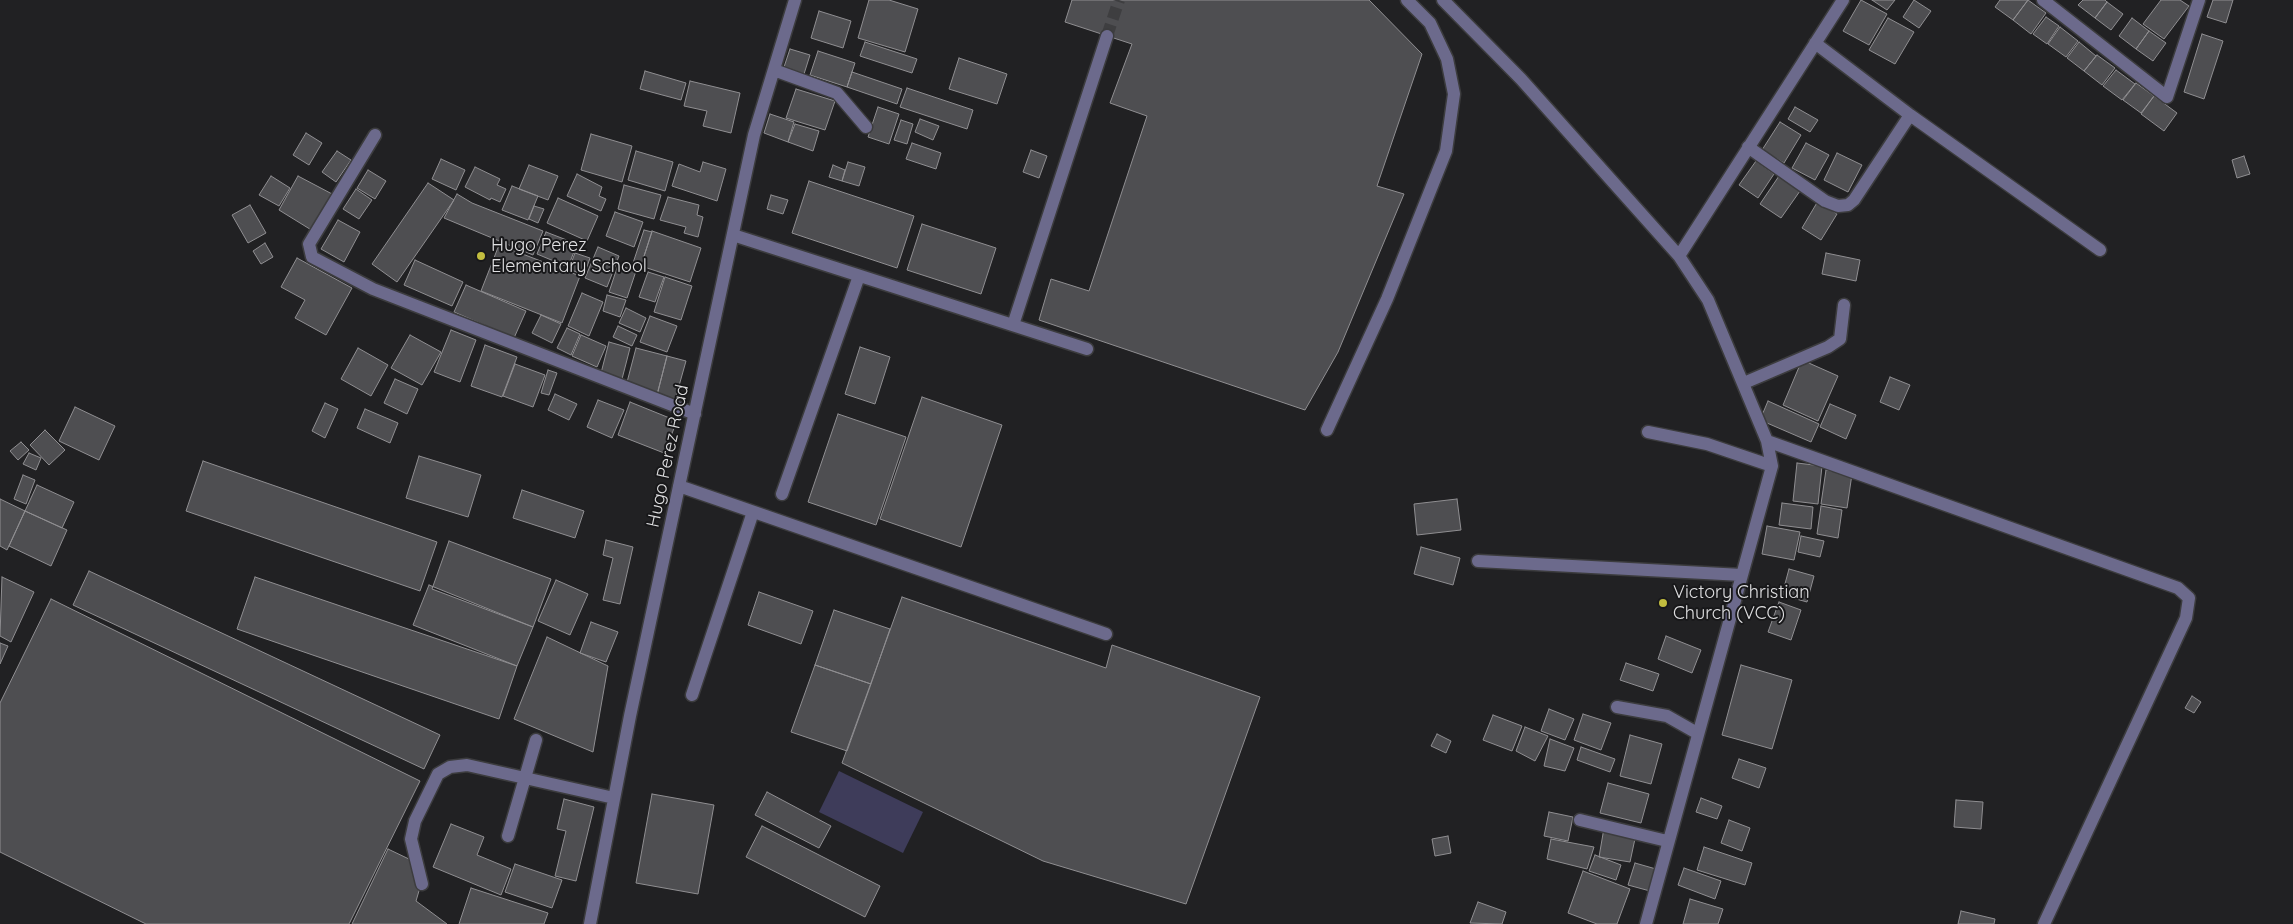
<!DOCTYPE html>
<html>
<head>
<meta charset="utf-8">
<style>
  body { margin:0 }
  canvas { display:block; background:#212123 }
</style>
</head>
<body>
<canvas width="2293" height="924"></canvas>
<script>
const ctx = document.querySelector('canvas').getContext('2d');
ctx.lineJoin = 'round';
function fillPath(path, color) {
  ctx.fillStyle = color;
  ctx.fill(path, 'evenodd');
}
function toPath(rows) {
  const path = new Path2D();
  for (const r of rows) {
    path.moveTo(r[0], r[1]);
    for (let i = 2; i < r.length; i += 2) path.lineTo(r[i], r[i + 1]);
  }
  return path;
}
function strokePath(path, color, width, dash) {
  ctx.strokeStyle = color;
  ctx.lineWidth = width;
  ctx.lineCap = dash ? 'butt' : 'round';
  ctx.setLineDash(dash || []);
  ctx.stroke(path);
}
function write(font, color, halo, rows, align = 'center') {
  ctx.font = font + ' Quicksand,sans-serif';
  ctx.lineWidth = 4;
  ctx.setLineDash([]);
  ctx.textBaseline = 'middle';
  ctx.strokeStyle = halo;
  ctx.fillStyle = color;
  for (const [text, x, y, turn = 0] of rows) {
    ctx.save();
    ctx.translate(x, y);
    ctx.rotate((+turn || 0) * Math.PI / 180);
    ctx.textAlign = isNaN(turn) ? turn : align;
    if (halo) ctx.strokeText(text, 0, 0);
    ctx.fillText(text, 0, 0);
    ctx.restore();
  }
}
const green = toPath([
  [839,771,923,812,903,853,819,812]
]);
const building = toPath([
  [869,0,889,0,918,9,905,52,858,38,869,0],
  [1072,0,1369,0,1422,54,1377,186,1404,194,1338,352,1305,410,1039,320,1051,279,1089,291,1147,116,1110,103,1132,44,1065,22,1072,0],
  [1861,0,1887,14,1869,45,1843,31,1861,0],
  [1872,0,1895,0,1887,10,1872,0],
  [1914,0,1931,11,1919,28,1903,17,1914,0],
  [2000,0,2028,0,2013,20,1995,7,2000,0],
  [2028,0,2046,13,2031,34,2013,20,2028,0],
  [2083,0,2105,0,2107,2,2095,18,2078,5,2083,0],
  [2161,0,2180,0,2189,6,2164,39,2143,24,2161,0],
  [2213,0,2233,0,2226,23,2207,17,2213,0],
  [2107,2,2123,14,2111,30,2095,18,2107,2],
  [819,11,851,21,843,48,811,38,819,11],
  [2046,17,2059,26,2047,44,2033,34,2046,17],
  [1888,18,1914,32,1895,64,1869,50,1888,18],
  [2132,18,2149,31,2136,49,2119,36,2132,18],
  [2060,27,2078,41,2066,57,2048,44,2060,27],
  [2149,31,2166,43,2153,61,2136,49,2149,31],
  [2202,34,2223,41,2204,99,2184,92,2202,34],
  [865,42,917,59,912,73,860,56,865,42],
  [2079,42,2096,56,2084,71,2067,58,2079,42],
  [790,49,810,55,804,74,784,67,790,49],
  [818,51,855,63,847,87,810,75,818,51],
  [2097,55,2115,68,2102,85,2084,71,2097,55],
  [959,58,1007,74,997,104,949,89,959,58],
  [2116,70,2135,84,2122,100,2103,86,2116,70],
  [645,71,686,83,681,100,640,89,645,71],
  [852,72,902,89,897,104,847,87,852,72],
  [690,81,740,93,731,133,703,126,707,111,684,106,690,81],
  [2136,83,2154,96,2141,113,2123,100,2136,83],
  [907,88,973,110,967,129,900,107,907,88],
  [796,89,835,101,825,130,786,118,796,89],
  [2154,96,2177,113,2164,131,2141,114,2154,96],
  [878,107,899,114,889,144,868,137,878,107],
  [1795,107,1818,120,1810,132,1788,119,1795,107],
  [770,114,794,122,788,142,764,133,770,114],
  [920,119,939,126,933,140,915,132,920,119],
  [901,120,913,124,907,144,894,140,901,120],
  [1780,122,1801,135,1784,163,1762,150,1780,122],
  [795,124,819,131,813,151,788,142,795,124],
  [306,133,322,143,309,165,293,155,306,133],
  [591,134,632,146,622,182,581,170,591,134],
  [912,143,941,153,936,169,906,159,912,143],
  [1806,143,1829,155,1815,180,1792,168,1806,143],
  [1031,150,1047,156,1039,178,1023,172,1031,150],
  [337,151,351,160,336,182,322,172,337,151],
  [636,151,673,162,665,191,628,180,636,151],
  [1837,153,1862,165,1848,192,1824,180,1837,153],
  [2244,156,2250,174,2237,178,2232,160,2244,156],
  [441,159,465,170,456,190,432,179,441,159],
  [1756,161,1774,174,1758,198,1739,185,1756,161],
  [703,162,726,169,717,201,672,186,679,164,700,172,703,162],
  [848,162,865,167,859,186,842,181,848,162],
  [529,165,558,176,548,200,519,189,529,165],
  [833,165,845,170,842,181,829,177,833,165],
  [475,167,500,179,497,185,506,189,500,202,491,198,490,200,465,187,475,167],
  [368,170,386,181,375,199,357,188,368,170],
  [577,174,602,187,599,196,606,199,601,211,567,196,577,174],
  [271,176,290,188,279,206,259,195,271,176],
  [298,176,334,195,313,231,279,210,298,176],
  [1779,176,1800,191,1781,218,1760,204,1779,176],
  [809,181,914,216,897,268,792,233,809,181],
  [428,183,454,200,397,282,372,264,428,183],
  [624,185,661,195,654,219,618,209,624,185],
  [512,186,538,196,528,220,502,210,512,186],
  [356,189,372,200,359,219,343,209,356,189],
  [457,194,472,203,543,231,533,255,444,218,457,194],
  [771,195,788,200,783,214,767,209,771,195],
  [668,197,699,205,697,215,703,217,698,237,684,233,686,227,660,220,668,197],
  [558,198,598,216,587,241,547,223,558,198],
  [1818,201,1837,214,1821,240,1802,228,1818,201],
  [250,205,266,233,248,243,232,215,250,205],
  [534,206,544,209,538,223,529,219,534,206],
  [615,212,643,222,634,247,606,236,615,212],
  [338,220,360,232,344,262,321,249,338,220],
  [922,224,996,248,981,294,907,270,922,224],
  [644,230,652,232,641,265,633,263,644,230],
  [652,231,701,248,690,282,641,266,652,231],
  [546,232,577,244,568,267,537,254,546,232],
  [265,243,273,257,261,264,253,251,265,243],
  [499,245,580,276,562,323,481,291,499,245],
  [598,247,619,256,607,287,585,278,598,247],
  [575,253,590,258,584,275,569,269,575,253],
  [1826,253,1860,260,1856,281,1822,274,1826,253],
  [297,258,352,288,326,335,295,318,305,300,281,287,297,258],
  [415,260,463,282,452,306,404,285,415,260],
  [618,265,636,271,627,298,609,292,618,265],
  [648,272,664,277,655,302,639,297,648,272],
  [665,277,692,286,681,320,654,312,665,277],
  [466,285,526,311,514,338,454,312,466,285],
  [582,293,603,302,589,336,568,326,582,293],
  [607,295,626,300,620,317,603,311,607,295],
  [626,308,646,318,640,332,619,323,626,308],
  [541,315,561,324,552,343,532,333,541,315],
  [650,316,677,326,667,352,640,342,650,316],
  [618,326,637,335,632,346,613,337,618,326],
  [567,328,580,334,571,355,557,348,567,328],
  [451,330,476,340,460,382,434,372,451,330],
  [410,335,441,352,422,385,391,368,410,335],
  [581,335,606,346,597,367,572,356,581,335],
  [609,342,630,348,622,379,601,373,609,342],
  [485,345,517,357,502,397,471,386,485,345],
  [860,347,890,357,875,404,845,394,860,347],
  [358,348,388,365,371,396,341,379,358,348],
  [636,348,667,356,657,395,626,386,636,348],
  [667,356,686,361,675,400,657,395,667,356],
  [1802,360,1838,376,1818,421,1783,405,1802,360],
  [515,364,545,375,533,407,503,396,515,364],
  [548,370,557,373,549,395,541,393,548,370],
  [1890,377,1910,385,1899,410,1880,402,1890,377],
  [395,379,418,389,407,414,384,403,395,379],
  [555,394,577,404,569,420,548,410,555,394],
  [922,397,1002,425,961,547,880,519,922,397],
  [598,400,624,410,612,438,587,427,598,400],
  [1768,401,1819,424,1811,442,1760,420,1768,401],
  [630,402,677,421,664,453,618,435,630,402],
  [325,403,338,409,325,438,312,431,325,403],
  [1830,404,1856,415,1846,439,1820,427,1830,404],
  [75,407,115,426,99,460,59,441,75,407],
  [365,409,398,423,390,443,357,428,365,409],
  [838,414,906,437,876,525,808,502,838,414],
  [45,430,65,450,49,465,30,445,45,430],
  [21,442,29,450,18,460,10,451,21,442],
  [29,453,41,458,36,470,23,464,29,453],
  [419,456,481,475,468,517,406,498,419,456],
  [203,461,437,542,420,591,186,511,203,461],
  [1797,463,1822,466,1818,504,1793,501,1797,463],
  [1826,470,1852,474,1847,508,1821,504,1826,470],
  [23,475,35,480,26,504,14,499,23,475],
  [37,485,74,502,62,528,25,511,37,485],
  [522,490,584,511,575,538,513,518,522,490],
  [0,499,25,511,7,550,0,546,0,499],
  [1457,499,1461,530,1417,535,1414,504,1457,499],
  [1782,503,1813,507,1811,529,1779,525,1782,503],
  [1821,506,1842,510,1838,538,1817,534,1821,506],
  [25,511,67,530,51,566,9,546,25,511],
  [1767,526,1800,532,1794,560,1762,554,1767,526],
  [1801,536,1824,541,1820,557,1798,552,1801,536],
  [606,540,633,547,620,604,603,600,613,558,603,555,606,540],
  [449,541,551,579,533,627,432,589,449,541],
  [1421,547,1460,558,1453,585,1414,574,1421,547],
  [1789,569,1814,576,1807,602,1782,595,1789,569],
  [89,571,440,735,424,769,73,605,89,571],
  [2,577,34,592,11,642,0,636,2,577],
  [255,577,517,666,499,719,237,629,255,577],
  [556,580,588,594,570,635,538,621,556,580],
  [429,585,533,627,517,666,413,625,429,585],
  [759,592,813,611,801,644,748,625,759,592],
  [902,597,1106,668,1112,645,1260,697,1186,904,1043,861,842,763,902,597],
  [51,599,420,781,349,924,146,924,0,852,0,703,51,599],
  [1779,602,1801,610,1791,640,1768,632,1779,602],
  [834,610,890,629,871,684,815,665,834,610],
  [591,622,618,632,606,662,580,653,591,622],
  [1666,636,1701,650,1692,673,1658,659,1666,636],
  [547,637,608,666,593,752,514,719,547,637],
  [0,643,8,646,0,664,0,643],
  [1626,663,1659,674,1653,691,1620,680,1626,663],
  [815,665,871,684,847,751,791,732,815,665],
  [1741,665,1792,680,1772,749,1722,735,1741,665],
  [2192,696,2201,702,2194,713,2185,708,2192,696],
  [1549,709,1574,719,1565,740,1541,731,1549,709],
  [1583,714,1611,723,1601,750,1574,740,1583,714],
  [1493,715,1522,726,1512,751,1483,740,1493,715],
  [1525,727,1548,736,1535,761,1516,751,1525,727],
  [1437,734,1451,741,1446,753,1431,746,1437,734],
  [1630,735,1662,744,1651,784,1620,776,1630,735],
  [1550,739,1574,748,1565,771,1544,766,1550,739],
  [1581,747,1615,759,1610,772,1577,760,1581,747],
  [1739,759,1766,768,1759,788,1732,778,1739,759],
  [1608,783,1649,794,1641,823,1600,813,1608,783],
  [767,792,831,826,819,848,755,815,767,792],
  [652,794,714,805,698,894,636,883,652,794],
  [1701,798,1722,806,1717,819,1696,812,1701,798],
  [564,799,594,807,576,881,555,876,566,831,557,829,564,799],
  [1956,800,1983,802,1981,829,1954,827,1956,800],
  [1549,812,1573,817,1568,841,1544,836,1549,812],
  [1729,820,1750,828,1742,851,1721,843,1729,820],
  [451,824,484,837,477,855,511,869,501,895,433,867,451,824],
  [762,826,880,886,865,917,746,857,762,826],
  [1604,828,1636,834,1630,862,1599,857,1604,828],
  [1448,836,1451,853,1435,856,1432,839,1448,836],
  [1551,839,1594,847,1587,869,1547,859,1551,839],
  [1704,847,1752,863,1745,885,1697,870,1704,847],
  [388,849,411,860,421,884,416,901,447,924,352,924,388,849],
  [1595,855,1621,865,1616,880,1589,871,1595,855],
  [1635,863,1656,869,1650,891,1628,885,1635,863],
  [515,864,562,880,552,908,505,892,515,864],
  [1684,868,1721,881,1715,899,1678,885,1684,868],
  [1583,871,1630,889,1617,924,1597,924,1568,913,1583,871],
  [471,888,548,913,544,924,459,924,471,888],
  [1690,899,1723,909,1718,924,1683,924,1690,899],
  [1478,902,1506,912,1502,924,1470,923,1478,902],
  [1961,911,1995,919,1994,924,1958,924,1961,911]
]);
const minorTunnel = toPath([
  [1107,36,1119,0]
]);
const minor = toPath([
  [1443,0,1521,79,1679,256,1708,300,1767,441,1772,466,1646,924],
  [2043,0,2167,97,2199,0],
  [1815,43,1910,115,2100,250],
  [774,70,837,93,866,127],
  [375,135,309,244,312,257,373,289,695,414],
  [1748,147,1825,201,1838,206,1848,205,1854,200,1910,115],
  [733,235,1087,349],
  [1679,256,1843,0],
  [1013,325,1107,36],
  [1744,383,1828,347,1840,339,1844,305],
  [1327,430,1387,299,1446,151,1454,94,1447,59,1430,23,1407,0],
  [1648,432,1707,444,1772,466],
  [1767,441,2178,588,2189,598,2186,618,2044,924],
  [679,486,1106,634],
  [782,494,859,276],
  [1478,561,1742,575],
  [692,695,753,512],
  [1617,707,1667,716,1697,733],
  [1580,820,1667,841],
  [508,836,536,740],
  [422,884,411,839,415,821,438,774,450,767,467,765,614,798],
  [590,924,630,716,754,135,795,0]
]);
const markers = [
  [481,256,5,"#c2bd3f"],
  [1663,603,5,"#c2bd3f"]
];
const poiNames = [
  ["Hugo Perez",491,246],
  ["Elementary School",491,267],
  ["Victory Christian",1673,593],
  ["Church (VCC)",1673,614]
];
const streetNames = [
  ["Hugo Perez Road",668,456,-78]
];
fillPath(green, '#3e3c5a');
fillPath(building, '#4e4e51');
strokePath(building, '#8f8e91', 1);
strokePath(minorTunnel, '#3e3e40', 12, [12, 6]);
strokePath(minor, '#3c3c3e', 15);
strokePath(minor, '#6c6a8c', 12);
for (const [x, y, r, color] of markers) {
  const dot = new Path2D();
  dot.arc(x, y, r, 0, 2 * Math.PI);
  ctx.fillStyle = color;
  ctx.fill(dot);
  strokePath(dot, '#18181a', 2);
}
write('18px', '#e0e0e2', '#18181a', poiNames, 'left');
write('18px', '#e0e0e2', '#18181a', streetNames);
</script>
</body>
</html>
